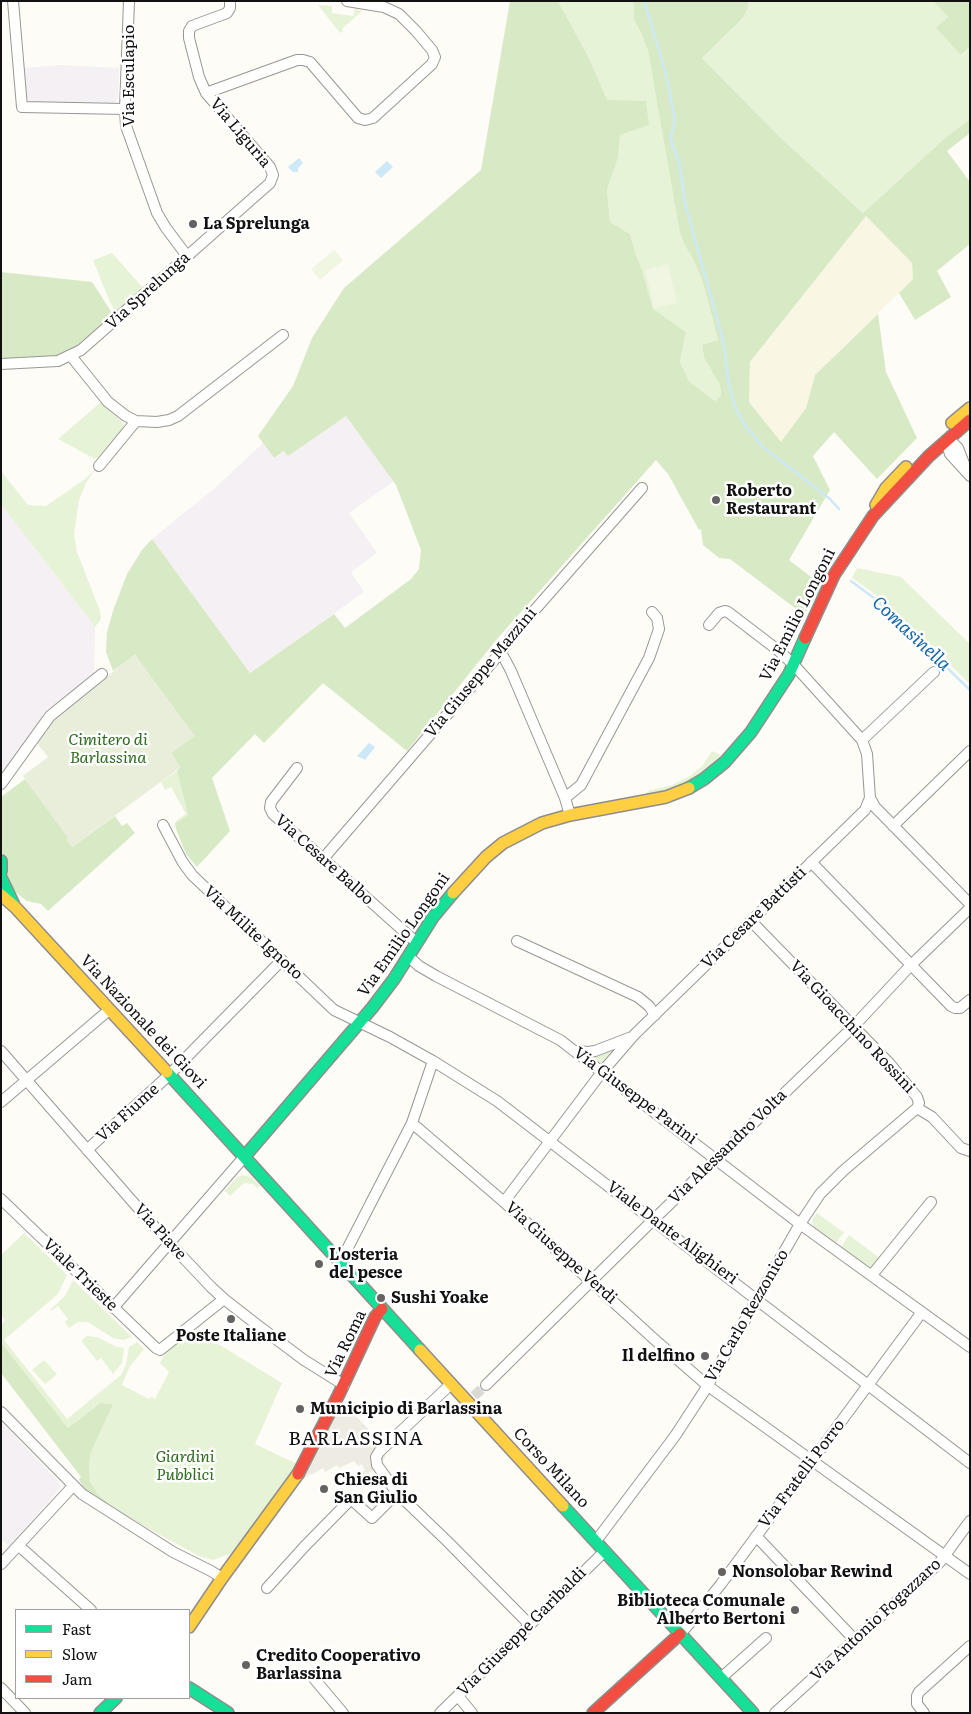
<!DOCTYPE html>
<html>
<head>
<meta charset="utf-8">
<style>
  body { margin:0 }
  #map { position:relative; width:971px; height:1714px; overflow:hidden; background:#fdfcf7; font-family:Literata,serif }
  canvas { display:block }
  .frame { position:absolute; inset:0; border:2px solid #111; pointer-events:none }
  .legend { position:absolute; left:15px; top:1609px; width:175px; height:90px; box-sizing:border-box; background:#fff; border:1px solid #a0a0a0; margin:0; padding:6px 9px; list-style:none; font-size:15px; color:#111 }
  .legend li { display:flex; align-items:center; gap:10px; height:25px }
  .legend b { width:25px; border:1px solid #a0a0a0 }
</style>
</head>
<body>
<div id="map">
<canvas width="971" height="1714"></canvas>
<div class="frame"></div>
<ul class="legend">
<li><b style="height:6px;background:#16e098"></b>Fast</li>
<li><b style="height:6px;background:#ffcf43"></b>Slow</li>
<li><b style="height:6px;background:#f24e42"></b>Jam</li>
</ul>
</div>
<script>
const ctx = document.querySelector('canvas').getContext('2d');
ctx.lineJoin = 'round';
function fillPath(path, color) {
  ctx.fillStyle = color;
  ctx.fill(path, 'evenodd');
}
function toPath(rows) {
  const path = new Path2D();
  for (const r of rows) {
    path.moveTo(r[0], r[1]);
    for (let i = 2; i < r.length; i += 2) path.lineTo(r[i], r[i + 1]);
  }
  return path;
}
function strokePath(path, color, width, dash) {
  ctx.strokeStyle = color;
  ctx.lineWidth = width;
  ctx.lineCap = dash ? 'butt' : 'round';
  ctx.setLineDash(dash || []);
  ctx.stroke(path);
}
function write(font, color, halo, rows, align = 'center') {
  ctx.font = font + ' Literata,serif';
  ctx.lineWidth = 5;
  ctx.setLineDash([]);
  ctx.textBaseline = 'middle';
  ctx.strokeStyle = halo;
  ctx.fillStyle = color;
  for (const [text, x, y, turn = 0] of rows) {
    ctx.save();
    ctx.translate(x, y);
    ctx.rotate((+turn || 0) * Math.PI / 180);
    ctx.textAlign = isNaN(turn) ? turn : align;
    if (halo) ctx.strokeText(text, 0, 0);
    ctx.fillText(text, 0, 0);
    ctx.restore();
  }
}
const industrial = toPath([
  [61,65,119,68,118,99,114,103,31,102,27,98,24,68],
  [346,416,394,481,349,513,377,553,351,572,364,592,250,673,152,539,215,488,263,443,274,458],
  [1,504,95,627,94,674,42,714,42,719,1,776],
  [1,1421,58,1481,61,1486,59,1490,9,1546,1,1539]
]);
const farmland = toPath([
  [866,216,912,263,913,279,815,375,806,408,781,443,749,402,750,362]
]);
const green = toPath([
  [558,1,633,1,634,20,641,33,648,51,679,229,684,244,693,259,703,283,718,340,702,346,704,358,720,385,721,395,715,401,689,381,680,362,686,332,653,310,642,270,636,255,630,234,610,222,607,190,618,158,620,135,588,56],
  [748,1,933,1,948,17,937,28,962,55,970,47,970,119,944,139,863,213,781,138,702,58,743,18,748,8],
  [318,5,332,6,332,13,353,16,355,9,362,11,342,29,343,31,340,33],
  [112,253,144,289,120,310,114,309,109,300,93,260],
  [101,402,123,423,124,427,102,456,95,459,58,439],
  [1,471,28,505,46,506,85,479,94,471,86,483,79,500,74,534,77,552,100,611,101,619,95,627,1,504],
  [857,568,901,577,970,644,970,684,896,613,876,595,852,578],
  [712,751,722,756,693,780,664,791,644,796,648,791,672,785,690,776,703,765],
  [177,771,188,815,175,823,177,820,186,814,171,787,165,790,161,782],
  [615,1049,602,1065,591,1057],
  [242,1175,251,1177,260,1186,257,1188,253,1184,244,1183,230,1196,225,1191,236,1178],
  [817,1213,843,1232,845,1231,836,1243,813,1227,812,1220],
  [24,1233,67,1275,58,1294,4,1340,67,1419,121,1375,126,1365,129,1347,137,1342,144,1349,130,1366,122,1385,149,1399,151,1397,155,1399,169,1372,160,1363,167,1350,195,1330,282,1383,255,1444,299,1465,232,1553,213,1560,199,1556,140,1524,111,1506,98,1494,90,1480,89,1465,91,1452,112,1404,100,1403,68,1428,1,1342,1,1324,5,1321,1,1314,1,1255],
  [849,1235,881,1259,875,1266,871,1268,869,1266,841,1247],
  [73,1280,132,1337,123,1340,113,1338,88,1322,78,1322,69,1328,65,1322,68,1319,58,1306,51,1311,50,1310,65,1296],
  [87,1336,97,1337,117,1347,124,1348,122,1363,113,1374,101,1358,97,1361,83,1343,82,1340],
  [44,1360,57,1374,45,1384,32,1370]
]);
const forest = toPath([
  [510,1,558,1,588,56,607,100,646,101,649,125,620,135,618,158,607,190,610,222,630,234,636,255,642,270,653,309,686,332,680,362,689,381,715,401,721,395,720,385,704,358,702,345,718,340,703,283,693,259,684,244,679,229,648,51,641,33,634,20,633,1,748,1,748,8,743,18,702,58,781,138,863,213,944,139,970,119,970,133,947,151,970,182,970,244,937,271,951,297,915,320,899,293,913,279,912,263,866,216,750,362,749,402,781,442,806,408,815,375,878,314,886,372,917,438,877,479,834,432,813,456,830,490,789,560,823,586,804,615,730,559,719,558,703,545,701,529,699,530,668,474,656,460,497,639,407,751,323,683,264,743,255,734,212,778,230,831,197,867,186,854,176,829,175,823,188,815,177,771,180,767,171,753,194,736,135,655,113,671,106,652,107,632,114,608,127,574,142,550,152,539,250,673,334,614,345,628,411,579,419,569,421,550,396,485,346,416,288,456,284,451,274,458,258,436,293,386,312,338,344,288,481,170],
  [933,1,970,1,970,47,961,55,936,28,948,17],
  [1,272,92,282,114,316,82,345,60,357,1,362],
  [25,779,69,838,72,847,115,816,122,826,127,823,135,833,48,911,41,904,27,901,15,892,6,878,4,855,1,852,1,797],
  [1,1342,68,1428,100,1403,113,1404,91,1452,89,1465,90,1481,98,1494,111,1506,97,1499,84,1489,79,1479,81,1477,1,1373]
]);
const cemetery = toPath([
  [135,655,195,736,171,753,181,767,72,847,66,840,68,838,23,776,48,757,37,743,54,717]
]);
const pitch = toPath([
  [334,250,343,260,320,280,311,269],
  [668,264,677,303,654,308,645,270]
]);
const plaza = toPath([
  [342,1402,384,1445,386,1451,385,1457,378,1467,364,1476,362,1472,365,1470,362,1464,358,1466,354,1461,339,1468,337,1465,325,1472,323,1468,313,1474,310,1474,303,1479,294,1472]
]);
const water = toPath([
  [299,158,303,163,298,168,298,172,293,172,288,167],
  [387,161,393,167,381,178,375,172],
  [369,743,375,747,365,760,357,756]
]);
const stream = toPath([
  [644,1,666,74,675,120,671,136,672,144,679,162,685,203,721,333,725,353,729,386,736,409,744,424,763,447,830,499,839,509],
  [851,581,878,601,970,690]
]);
const streetTunnel = toPath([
  [474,1396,486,1385]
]);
const street = toPath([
  [13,1,22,107,125,109],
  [129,1,125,109,126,126,157,213,166,228,187,256],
  [206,93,297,60,303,60,310,62,358,118,365,120,373,118,432,64,435,57,432,50,416,31,399,14,384,7,347,1],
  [71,356,108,402,126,416,136,421,99,466],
  [1,364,58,361,81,350,270,183,273,175,270,167,206,93,199,77,189,38,189,31,192,26,227,13,230,8,230,1],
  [136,421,157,422,169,420,178,416,283,335],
  [949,439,958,448,965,466],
  [946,442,950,454,970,476],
  [709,625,719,613,725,611,728,612,779,651,794,665,862,740,867,754,870,798,875,807,970,904],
  [501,652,511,671,565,798,570,815],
  [862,740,934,672],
  [297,768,271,802,270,808,273,814,417,943],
  [1,784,50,716,102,674],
  [565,798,581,785,649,658,659,629,657,618,652,612],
  [163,825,182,861,192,875,334,1010,390,1037,433,1061,497,1101,970,1463],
  [893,826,970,751],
  [322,860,501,652,511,637,642,488],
  [811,862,951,1006,955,1008,960,1008,970,1000],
  [751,921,890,1064,917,1097,919,1103,917,1108,932,1117,961,1148,970,1151],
  [517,941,638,997,649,1006,655,1015],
  [409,957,419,966,436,976,560,1040,800,1224,970,1347],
  [1,1051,160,1233,211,1287,224,1299,256,1324,304,1360,344,1385],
  [576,1051,588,1052,595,1051,629,1038],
  [1,1102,109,1010],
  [412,1123,504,1202,654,1339,708,1386,970,1574],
  [87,1150,169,1075,282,960],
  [1,1199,156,1348,160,1350,224,1299],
  [504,1202,602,1072,634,1035,865,810,870,798],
  [340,1263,412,1123,433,1061],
  [872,1275,931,1202],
  [113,1308,245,1156],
  [451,1384,379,1452,376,1457,377,1465,397,1493,447,1541,530,1625],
  [486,1385,650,1223,854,1026,911,965,970,908],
  [1,1412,82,1494,173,1552,211,1571,222,1578],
  [756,1536,854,1639],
  [596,1541,675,1436,705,1390,800,1224,820,1194,843,1171,917,1108],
  [19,1546,91,1610],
  [1,1564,73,1486],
  [267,1588,304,1547,351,1499,372,1518,397,1493],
  [680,1634,690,1623,721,1584,922,1312],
  [311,1675,343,1713],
  [721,1678,766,1638],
  [1,1688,25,1713],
  [458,1696,472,1713],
  [440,1713,605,1551],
  [775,1713,940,1562,970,1521],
  [924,1713,917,1704,917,1696,919,1692,970,1646]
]);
const fast = toPath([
  [689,788,704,779,725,762,751,732,789,674,805,638],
  [1,861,1,871],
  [1,878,13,903],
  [167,1072,420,1350],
  [245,1156,372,1008,394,979,433,917,453,893],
  [563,1506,753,1713],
  [189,1688,228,1713],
  [100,1713,116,1698]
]);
const slow = toPath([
  [952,423,970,408],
  [876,505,886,488,906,467],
  [453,893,486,857,503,843,542,823,570,815,666,797,689,788],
  [1,895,15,907,167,1072],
  [420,1350,563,1506],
  [189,1627,222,1578,298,1474]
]);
const jam = toPath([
  [805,638,834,575,873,516,929,456,970,420],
  [298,1474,339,1394,375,1317,382,1309],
  [593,1713,680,1634]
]);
const markers = [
  [193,224,5,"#646362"],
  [716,500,5,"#646362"],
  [319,1264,5,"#646362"],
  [381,1298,5,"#646362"],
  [231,1319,5,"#646362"],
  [705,1356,5,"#646362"],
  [300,1409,5,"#646362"],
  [324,1489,5,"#646362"],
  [722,1572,5,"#646362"],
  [795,1610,5,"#646362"],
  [246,1665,5,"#646362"]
];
const streetNames = [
  ["Via Esculapio",129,76,-90],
  ["Via Liguria",240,133,50],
  ["Via Sprelunga",148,291,-42],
  ["Via Emilio Longoni",798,615,-63],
  ["Via Giuseppe Mazzini",481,673,-50],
  ["Via Cesare Balbo",324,860,42],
  ["Via Cesare Battisti",754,918,-44],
  ["Via Milite Ignoto",253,933,43],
  ["Via Emilio Longoni",404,935,-55],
  ["Via Nazionale dei Giovi",143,1022,47],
  ["Via Gioacchino Rossini",852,1027,47],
  ["Via Giuseppe Parini",635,1096,37],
  ["Via Fiume",128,1113,-42],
  ["Via Alessandro Volta",728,1147,-44],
  ["Via Piave",160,1232,48],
  ["Viale Dante Alighieri",672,1233,37],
  ["Via Giuseppe Verdi",561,1253,42],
  ["Viale Trieste",80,1275,44],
  ["Via Carlo Rezzonico",747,1316,-60],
  ["Via Roma",346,1344,-64],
  ["Corso Milano",551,1468,47],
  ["Via Fratelli Porro",802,1474,-53],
  ["Via Antonio Fogazzaro",876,1620,-43],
  ["Via Giuseppe Garibaldi",522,1632,-45]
];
const poiNames = [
  ["La Sprelunga",203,224],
  ["Roberto",726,491],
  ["Restaurant",726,509],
  ["L'osteria",329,1255],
  ["del pesce",329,1273],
  ["Sushi Yoake",391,1298],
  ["Poste Italiane",231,1336,"center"],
  ["Il delfino",695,1356,"right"],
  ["Municipio di Barlassina",310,1409],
  ["Chiesa di",334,1480],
  ["San Giulio",334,1498],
  ["Nonsolobar Rewind",732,1572],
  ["Biblioteca Comunale",785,1601,"right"],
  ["Alberto Bertoni",785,1619,"right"],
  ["Credito Cooperativo",256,1656],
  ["Barlassina",256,1674]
];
const parkNames = [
  ["Cimitero di",108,740],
  ["Barlassina",108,758],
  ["Giardini",185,1457],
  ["Pubblici",185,1475]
];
const waterNames = [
  ["Comasinella",911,634,43]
];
const quarterNames = [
  ["BARLASSINA",356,1439]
];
fillPath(industrial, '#f5f0f3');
fillPath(farmland, '#f9f7e4');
fillPath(green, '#e7f3d7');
fillPath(forest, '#d8eac5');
fillPath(cemetery, '#e9eedb');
fillPath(pitch, '#f0f6e1');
fillPath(plaza, '#edebe2');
fillPath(water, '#cde8f7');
strokePath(stream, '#cde8f7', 2.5);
strokePath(streetTunnel, '#dad9d4', 10, [10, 5]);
strokePath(street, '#979795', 12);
strokePath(fast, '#8e8d8b', 14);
strokePath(slow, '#8e8d8b', 14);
strokePath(jam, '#8e8d8b', 14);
strokePath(street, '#fffffe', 10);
strokePath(fast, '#16e098', 11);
strokePath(slow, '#ffcf43', 11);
strokePath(jam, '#f24e42', 11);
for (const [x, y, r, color] of markers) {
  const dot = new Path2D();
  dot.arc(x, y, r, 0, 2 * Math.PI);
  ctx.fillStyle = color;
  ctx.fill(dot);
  strokePath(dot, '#fff', 2);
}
write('16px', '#111', '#fff', streetNames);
write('bold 16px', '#111', '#fff', poiNames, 'left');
write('italic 16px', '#2f6b1f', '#fff', parkNames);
write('italic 18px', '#1768a6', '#fff', waterNames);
ctx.letterSpacing = '1px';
write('19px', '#111', '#fff', quarterNames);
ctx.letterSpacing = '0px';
</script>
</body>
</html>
